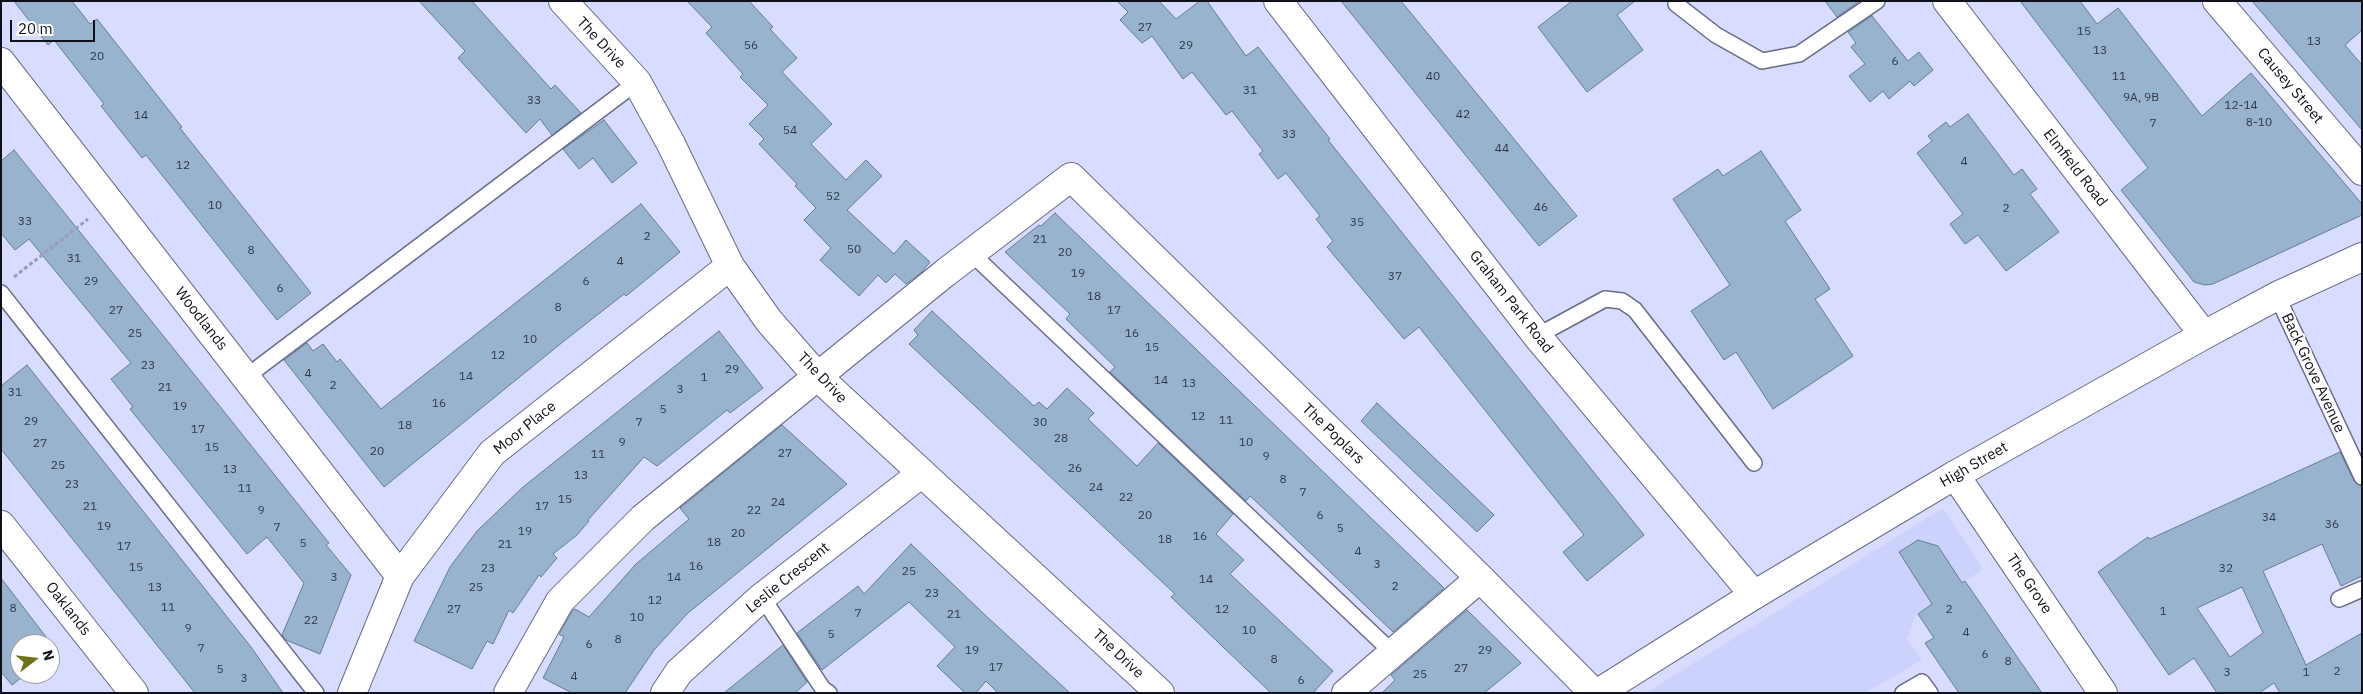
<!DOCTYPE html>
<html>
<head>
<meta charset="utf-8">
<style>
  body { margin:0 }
  #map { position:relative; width:2363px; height:694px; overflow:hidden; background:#d8dcff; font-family:"IBM Plex Sans",sans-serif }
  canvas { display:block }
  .frame { position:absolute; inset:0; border:2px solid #0f101c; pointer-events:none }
  .north { position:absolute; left:10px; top:634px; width:50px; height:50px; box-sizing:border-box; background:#fff; border:1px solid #9f9fa4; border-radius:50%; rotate:74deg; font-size:14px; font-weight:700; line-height:20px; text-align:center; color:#0f101c }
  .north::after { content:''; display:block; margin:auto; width:18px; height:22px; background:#6f7218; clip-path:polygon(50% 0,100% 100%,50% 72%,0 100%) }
  .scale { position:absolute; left:10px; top:20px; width:85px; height:22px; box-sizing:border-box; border:2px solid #0f101c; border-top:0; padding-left:6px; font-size:15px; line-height:18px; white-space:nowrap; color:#0f101c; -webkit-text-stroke:4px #fff; paint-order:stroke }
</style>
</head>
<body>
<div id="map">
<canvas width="2363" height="694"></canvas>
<div class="frame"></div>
<div class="north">N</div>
<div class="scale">20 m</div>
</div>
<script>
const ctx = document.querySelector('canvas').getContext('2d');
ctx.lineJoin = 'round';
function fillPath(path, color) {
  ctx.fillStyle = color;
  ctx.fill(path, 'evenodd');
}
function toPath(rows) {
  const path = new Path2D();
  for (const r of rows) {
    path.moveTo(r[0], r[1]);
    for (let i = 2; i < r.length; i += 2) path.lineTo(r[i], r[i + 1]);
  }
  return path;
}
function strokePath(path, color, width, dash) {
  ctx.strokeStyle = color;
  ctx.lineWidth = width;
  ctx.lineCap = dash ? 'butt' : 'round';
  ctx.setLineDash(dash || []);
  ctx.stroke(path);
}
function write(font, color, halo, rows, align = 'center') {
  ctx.font = font + ' "IBM Plex Sans",sans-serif';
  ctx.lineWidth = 4;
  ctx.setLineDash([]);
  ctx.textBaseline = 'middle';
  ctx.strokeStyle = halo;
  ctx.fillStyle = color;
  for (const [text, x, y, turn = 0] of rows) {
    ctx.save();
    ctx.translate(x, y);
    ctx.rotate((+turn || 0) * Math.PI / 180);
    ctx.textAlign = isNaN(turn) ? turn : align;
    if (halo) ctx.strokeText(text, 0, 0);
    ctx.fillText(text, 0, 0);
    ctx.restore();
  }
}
const built = toPath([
  [1943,508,1983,569,1915,616,1907,639,1922,660,1865,693,1646,693]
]);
const building = toPath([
  [14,1,72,1,90,24,97,19,182,127,180,128,311,293,277,320,146,155,142,158,101,106,104,104,54,40,48,45,14,1],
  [419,1,472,1,551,89,555,85,581,113,552,135,540,119,526,133,458,58,465,51,419,1],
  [687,1,749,1,773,27,770,29,797,58,782,72,832,124,811,144,846,180,866,160,882,176,847,210,894,254,906,240,930,262,922,272,906,284,895,274,886,283,878,275,859,296,820,260,831,248,804,220,816,208,795,186,797,184,759,144,764,139,749,124,768,105,740,77,743,74,706,33,712,27,687,1],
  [1117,1,1159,1,1176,19,1200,1,1207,1,1246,56,1258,47,1330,139,1328,140,1644,535,1587,581,1563,552,1584,535,1419,327,1404,339,1327,247,1333,241,1316,219,1320,216,1286,173,1278,179,1259,154,1263,151,1232,111,1226,115,1192,72,1183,79,1152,36,1142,43,1120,20,1128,12,1117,1],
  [1341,1,1401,1,1577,216,1539,246,1341,1],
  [1572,1,1635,1,1617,15,1643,50,1587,92,1538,27,1572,1],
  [1825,1,1860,1,1837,17,1825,1],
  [2020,1,2080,1,2097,24,2118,8,2202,116,2251,73,2362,204,2362,215,2213,284,2205,285,2194,282,2121,190,2148,168,2020,1],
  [2252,1,2362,1,2362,30,2345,45,2362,65,2362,130,2252,1],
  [1872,16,1908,61,1919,52,1933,70,1914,86,1910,81,1889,99,1883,91,1870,102,1849,76,1865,64,1851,47,1856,43,1848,32,1872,16],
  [1968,114,2014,175,2022,169,2037,189,2030,194,2059,232,2006,271,1978,235,1965,244,1950,224,1963,214,1917,153,1932,141,1928,136,1946,122,1950,127,1968,114],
  [604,120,637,163,612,183,593,158,579,169,563,149,604,120],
  [14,150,218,404,329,543,326,545,351,575,320,654,286,640,282,635,304,583,267,537,247,554,130,409,133,407,111,379,131,363,29,239,15,250,1,233,1,161,14,150],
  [1761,151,1801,210,1785,221,1830,289,1815,299,1853,356,1773,409,1736,352,1724,360,1691,311,1730,285,1673,199,1718,169,1723,176,1761,151],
  [641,204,680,252,626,296,624,294,564,341,384,487,284,360,307,343,313,351,323,344,337,362,340,359,381,409,641,204],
  [1055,213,1370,517,1444,588,1393,632,1278,522,1250,496,1246,501,1110,372,1115,367,1066,319,1070,314,1005,252,1039,225,1041,226,1055,213],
  [932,311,1034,406,1039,402,1047,409,1067,388,1094,413,1088,419,1137,466,1158,443,1233,514,1216,534,1244,560,1230,574,1333,671,1313,693,1271,693,1171,597,1175,594,909,344,918,335,914,330,932,311],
  [719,331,763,388,730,413,727,410,657,466,644,457,588,520,589,521,577,535,553,554,557,558,541,577,539,575,513,613,509,610,493,644,487,641,472,669,414,641,450,567,477,531,523,487,719,331],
  [27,365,251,647,283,693,195,693,1,449,1,386,27,365],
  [1377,403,1494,515,1477,532,1361,421,1377,403],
  [782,425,847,484,688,613,654,650,625,693,572,693,543,678,564,637,559,634,573,610,575,609,589,617,636,564,689,519,680,508,782,425],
  [2340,452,2354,481,2362,486,2362,576,2341,586,2322,544,2263,571,2306,665,2362,633,2362,693,2280,693,2274,683,2259,693,2217,693,2194,658,2169,675,2098,572,2148,537,2150,539,2340,452],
  [2242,587,2263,633,2230,657,2197,608,2242,587],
  [1918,540,1938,546,1962,583,1965,581,2042,693,1959,693,1925,643,1934,638,1918,614,1932,604,1899,552,1918,540],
  [911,544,985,615,1070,693,998,693,986,681,976,693,965,693,937,666,955,647,909,602,822,670,797,633,858,586,864,594,911,544],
  [1,578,56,650,50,655,50,644,20,644,20,674,26,674,12,685,1,672,1,578],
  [1467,610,1521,663,1484,693,1382,693,1395,680,1391,675,1467,610],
  [783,645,807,682,795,693,724,693,783,645]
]);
const path = toPath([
  [14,277,88,219]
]);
const service = toPath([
  [1676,4,1716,35,1762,61,1799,54,1877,1],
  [971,253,1393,653],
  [1,293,316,693],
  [2277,296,2362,477],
  [1537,336,1605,299,1622,301,1635,310,1754,463],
  [246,377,637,82],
  [762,597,823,689,829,693],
  [2339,599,2362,589],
  [1903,693,1922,682,1930,693]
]);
const minor = toPath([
  [563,1,637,82,671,144,730,266,769,321,818,377,1160,693],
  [1278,1,1537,336,1754,595],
  [1947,1,2204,335],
  [2217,1,2362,171],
  [1,62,400,576],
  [1955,475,2103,693],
  [1,525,134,693],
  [352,693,400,576,492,453,730,266],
  [508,693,560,601,643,518,945,273,1071,177,1480,578,1594,693],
  [665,693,679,672,762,597,922,473],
  [1346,693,1480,578]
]);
const secondary = toPath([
  [1598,693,1754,595,1955,475,2204,335,2277,296,2362,257]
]);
const numberNames = [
  ["27",1145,28],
  ["15",2084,32],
  ["13",2314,42],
  ["56",751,46],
  ["29",1186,46],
  ["13",2100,51],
  ["20",97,57],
  ["6",1895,62],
  ["40",1433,77],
  ["11",2119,77],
  ["31",1250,91],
  ["9A, 9B",2141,98],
  ["33",534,101],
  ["12-14",2241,106],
  ["42",1463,115],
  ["14",141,116],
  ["8-10",2259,123],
  ["7",2153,124],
  ["54",790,131],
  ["33",1289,135],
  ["44",1502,149],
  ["4",1964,162],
  ["12",183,166],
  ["52",833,197],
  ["10",215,206],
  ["46",1541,208],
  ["2",2006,209],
  ["33",25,222],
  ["35",1357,223],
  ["2",647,237],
  ["21",1040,240],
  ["50",854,250],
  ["8",251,251],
  ["20",1065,253],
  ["31",74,259],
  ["4",620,262],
  ["19",1078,274],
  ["37",1395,277],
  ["29",91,282],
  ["6",586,282],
  ["6",280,289],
  ["18",1094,297],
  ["8",558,308],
  ["27",116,311],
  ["17",1114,311],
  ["25",135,334],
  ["16",1132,334],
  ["10",530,340],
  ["15",1152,348],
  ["12",498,356],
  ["23",148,366],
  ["29",732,370],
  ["4",308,374],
  ["14",466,377],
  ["1",704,378],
  ["14",1161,381],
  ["13",1189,384],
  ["2",333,386],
  ["21",165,388],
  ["3",680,390],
  ["31",15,393],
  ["16",439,404],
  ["19",180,407],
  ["5",663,410],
  ["12",1198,417],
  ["11",1226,421],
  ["29",31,422],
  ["7",639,423],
  ["30",1040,423],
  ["18",405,426],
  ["17",198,430],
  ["28",1061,439],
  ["9",622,443],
  ["10",1246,443],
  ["27",40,444],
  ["15",212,448],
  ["20",377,452],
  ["27",785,454],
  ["11",598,455],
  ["9",1266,457],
  ["25",58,466],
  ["26",1075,469],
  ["13",230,470],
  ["13",581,476],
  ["8",1283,480],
  ["23",72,485],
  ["24",1096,488],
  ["11",245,489],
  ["7",1303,493],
  ["22",1126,498],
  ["15",565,500],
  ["24",778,503],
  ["21",90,507],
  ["17",542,507],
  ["9",261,511],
  ["22",754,511],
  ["20",1145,516],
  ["6",1320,516],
  ["34",2269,518],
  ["36",2332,525],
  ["19",104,527],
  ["7",277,528],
  ["5",1340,529],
  ["19",525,532],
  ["20",738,534],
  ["16",1200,537],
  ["18",1165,540],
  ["18",714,543],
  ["5",303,544],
  ["21",505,545],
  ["17",124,547],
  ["4",1358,552],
  ["3",1377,565],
  ["16",696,567],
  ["15",136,568],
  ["23",488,569],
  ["32",2226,569],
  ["25",909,572],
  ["3",334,578],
  ["14",674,578],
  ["14",1206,580],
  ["2",1395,587],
  ["13",155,588],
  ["25",476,588],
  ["23",932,594],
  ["12",655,601],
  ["11",168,608],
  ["8",13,609],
  ["27",454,610],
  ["12",1222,610],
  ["2",1949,610],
  ["1",2163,612],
  ["7",858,614],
  ["21",954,615],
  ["10",637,618],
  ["22",311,621],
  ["9",188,629],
  ["10",1249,631],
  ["4",1966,633],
  ["5",831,635],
  ["8",618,640],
  ["6",589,645],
  ["7",201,649],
  ["19",972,651],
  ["29",1485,651],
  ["6",1985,655],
  ["8",1274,660],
  ["8",2008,662],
  ["17",996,668],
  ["27",1461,669],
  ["5",220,670],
  ["2",2337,672],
  ["3",2227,673],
  ["1",2306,673],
  ["25",1420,675],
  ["4",574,677],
  ["3",244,679],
  ["6",1301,681]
];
const streetNames = [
  ["The Drive",601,43,47],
  ["Causey Street",2290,86,50],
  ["Elmfield Road",2075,168,52],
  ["Graham Park Road",1511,302,52],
  ["Woodlands",201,319,52],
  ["Back Grove Avenue",2313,373,65],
  ["The Drive",822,378,46],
  ["Moor Place",525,428,-39],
  ["The Poplars",1333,434,44],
  ["High Street",1974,465,-30],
  ["Leslie Crescent",788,578,-39],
  ["The Grove",2029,584,56],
  ["Oaklands",68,609,52],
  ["The Drive",1118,654,43]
];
fillPath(built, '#cdd2fc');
fillPath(building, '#97b3cd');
strokePath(building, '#637d95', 1);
strokePath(service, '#686b89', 18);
strokePath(minor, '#686b89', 30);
strokePath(secondary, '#686b89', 30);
strokePath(path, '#9a9db9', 3, [4, 2.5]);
strokePath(service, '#fff', 15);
strokePath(minor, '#fff', 28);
strokePath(secondary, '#fff', 28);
write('12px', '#313948', null, numberNames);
write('15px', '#0f101c', '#fff', streetNames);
</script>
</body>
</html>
